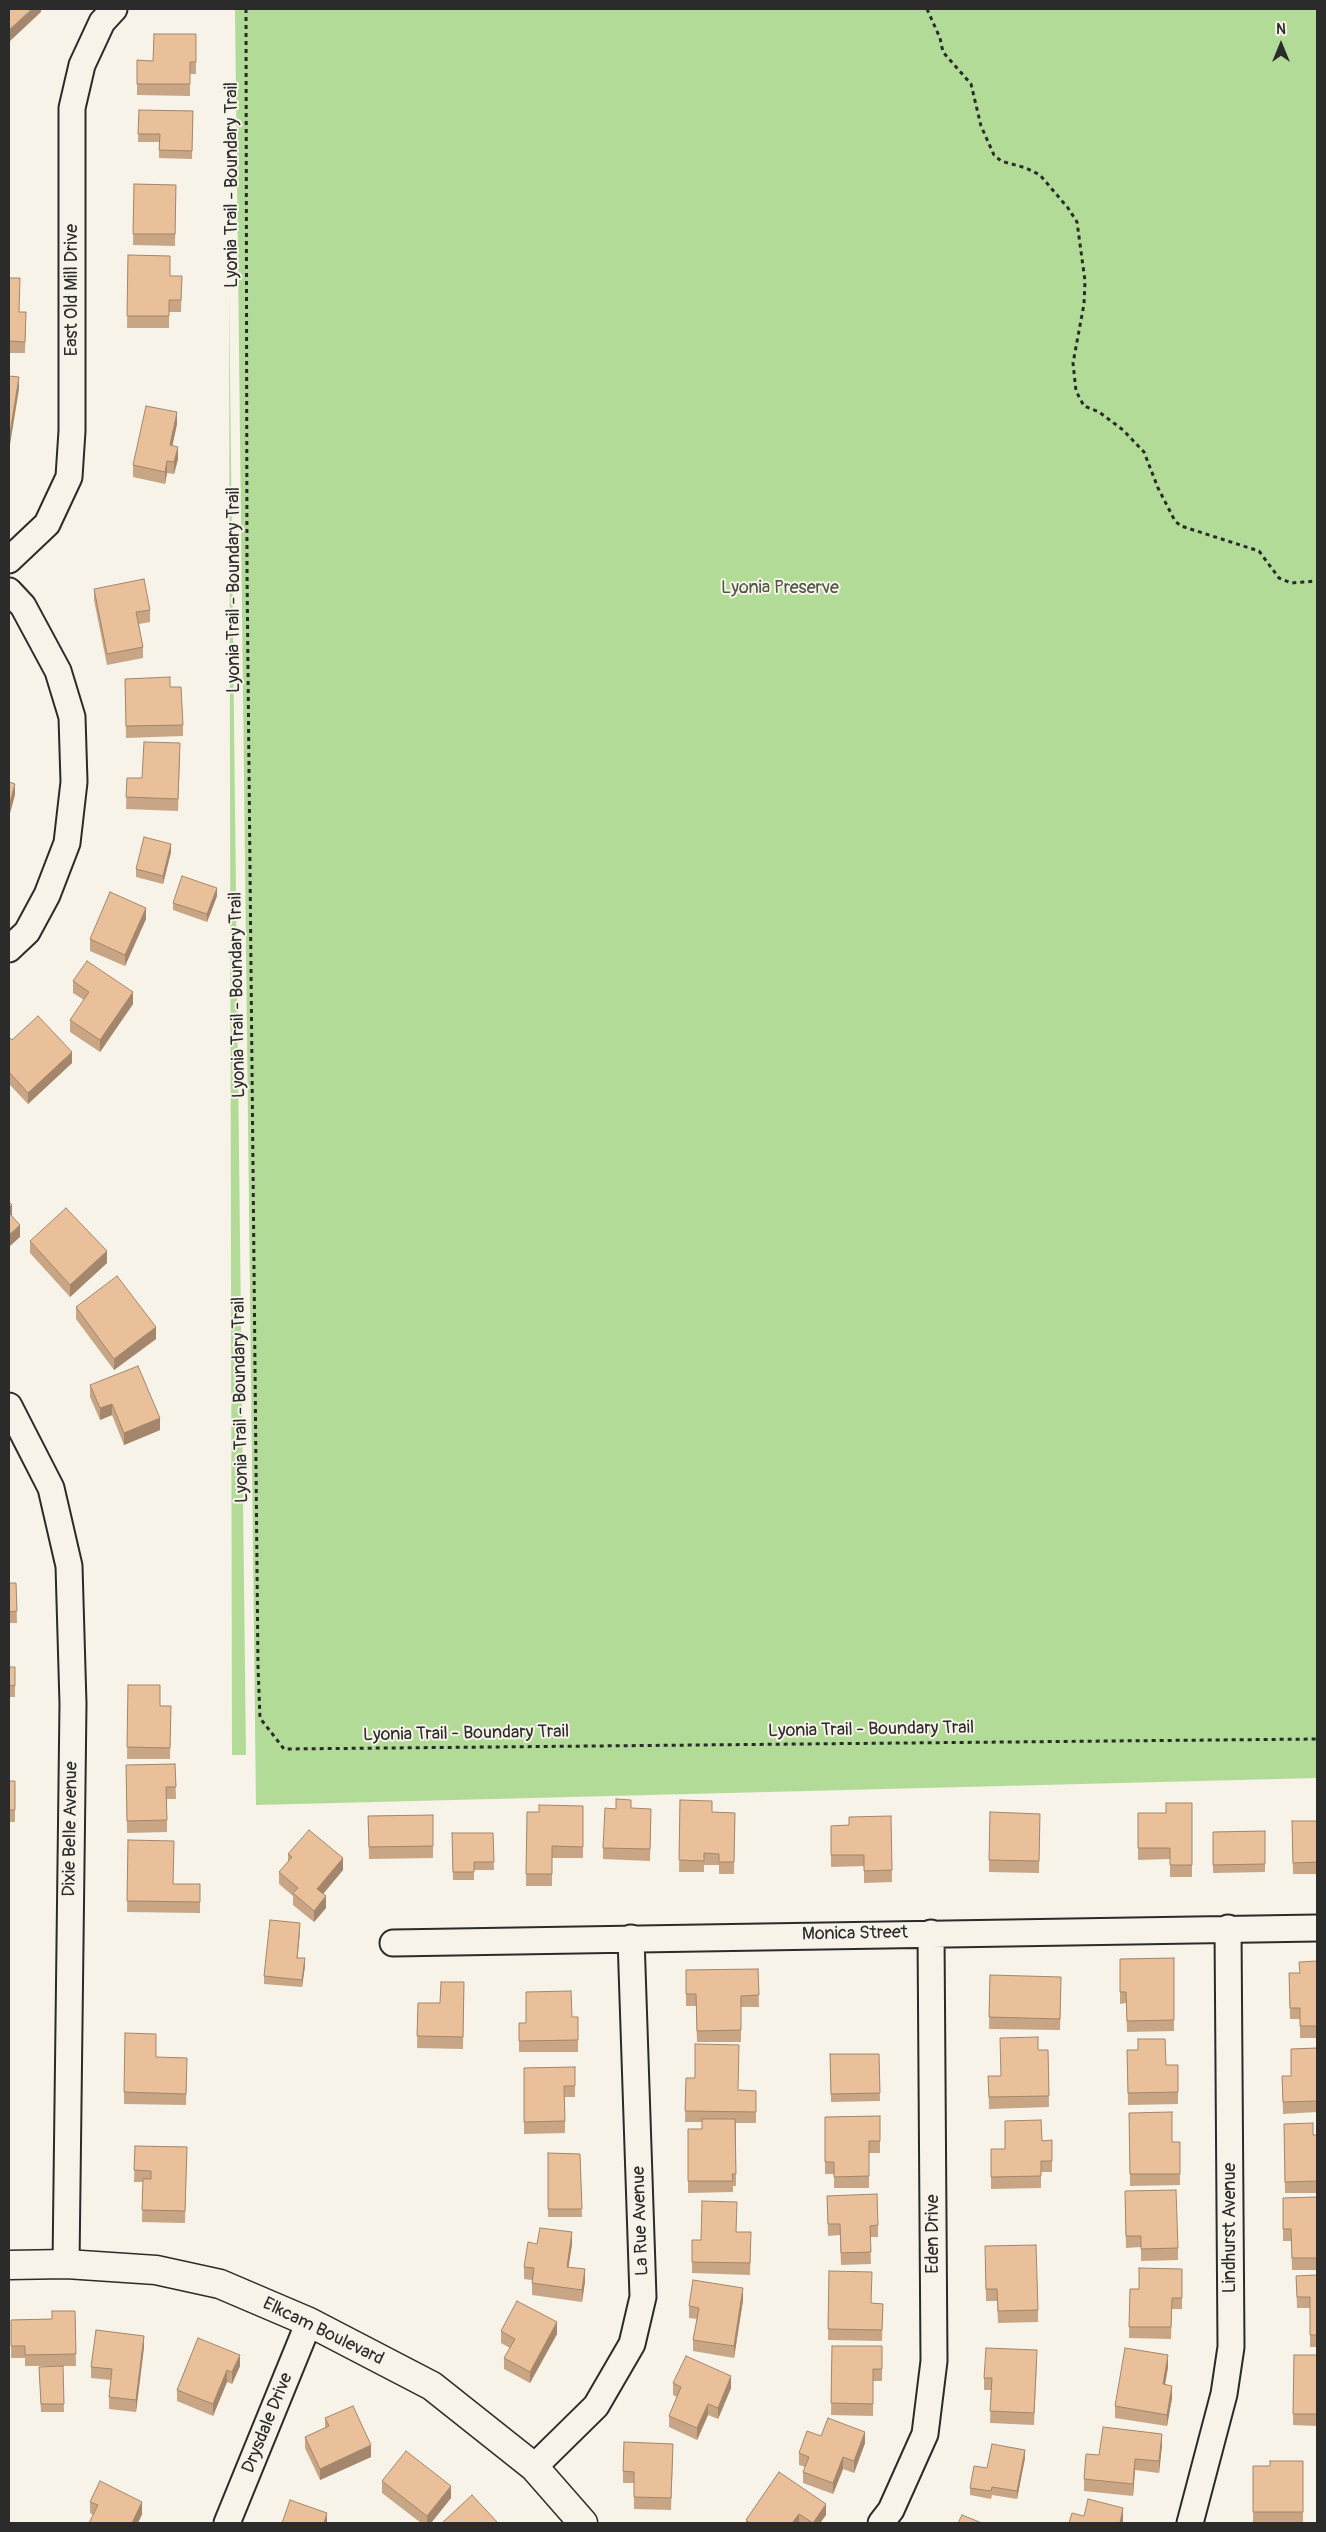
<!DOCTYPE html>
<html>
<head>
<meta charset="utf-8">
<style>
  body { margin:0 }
  #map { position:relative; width:1326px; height:2532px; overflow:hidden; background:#f7f3e8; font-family:Pangolin,sans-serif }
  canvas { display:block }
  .frame { position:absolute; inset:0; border:10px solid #2b2b2b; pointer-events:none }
  .north { position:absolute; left:1256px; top:20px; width:50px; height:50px; -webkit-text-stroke:4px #f7f3e8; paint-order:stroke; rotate:0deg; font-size:14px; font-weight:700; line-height:20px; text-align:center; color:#2b2b2b }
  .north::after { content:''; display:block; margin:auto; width:18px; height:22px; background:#2b2b2b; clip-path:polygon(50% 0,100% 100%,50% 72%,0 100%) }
</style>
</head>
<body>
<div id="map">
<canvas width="1326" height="2532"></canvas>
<div class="frame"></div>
<div class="north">N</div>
</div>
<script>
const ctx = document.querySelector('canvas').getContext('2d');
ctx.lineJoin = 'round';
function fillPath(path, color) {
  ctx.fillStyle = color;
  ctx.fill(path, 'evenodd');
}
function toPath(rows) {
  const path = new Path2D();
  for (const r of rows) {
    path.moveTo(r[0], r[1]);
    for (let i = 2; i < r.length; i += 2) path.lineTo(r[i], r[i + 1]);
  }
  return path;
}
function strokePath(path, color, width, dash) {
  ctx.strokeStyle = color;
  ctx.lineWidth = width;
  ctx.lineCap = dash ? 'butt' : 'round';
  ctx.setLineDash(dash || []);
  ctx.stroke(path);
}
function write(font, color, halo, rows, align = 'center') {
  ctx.font = font + ' Pangolin,sans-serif';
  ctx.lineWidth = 4;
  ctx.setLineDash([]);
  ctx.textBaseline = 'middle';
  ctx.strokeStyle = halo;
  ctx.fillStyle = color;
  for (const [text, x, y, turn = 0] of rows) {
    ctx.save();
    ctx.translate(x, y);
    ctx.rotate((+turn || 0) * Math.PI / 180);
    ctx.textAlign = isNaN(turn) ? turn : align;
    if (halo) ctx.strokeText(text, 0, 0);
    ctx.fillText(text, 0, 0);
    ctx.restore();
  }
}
const green = toPath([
  [235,9,1317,9,1317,1778,256,1805],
  [229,288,246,1755,232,1755]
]);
const path = toPath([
  [246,9,247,569,258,1666,260,1718,284,1749,1317,1739],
  [927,9,940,38,943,52,971,84,981,126,994,155,1001,161,1026,168,1040,175,1068,208,1077,222,1085,281,1084,304,1073,363,1076,391,1084,406,1099,412,1123,430,1144,452,1158,488,1175,521,1181,526,1259,551,1279,578,1291,583,1317,581]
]);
const street = toPath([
  [9,560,47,524,69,477,72,431,72,108,82,65,102,22,114,9],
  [9,591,23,606,58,671,72,717,74,782,67,843,47,895,27,932,9,949],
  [9,1406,51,1488,69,1566,73,1704,66,2264],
  [393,1943,1317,1928],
  [534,2467,596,2406,632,2344,643,2297,631,1938],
  [227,2523,309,2322],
  [881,2523,891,2510,925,2434,934,2361,931,1933],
  [1190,2523,1224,2394,1231,2347,1228,1928]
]);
const secondary = toPath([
  [9,2265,66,2264,156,2270,220,2284,309,2322,432,2386,534,2467,583,2523]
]);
const wall = toPath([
  [196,34,196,74,190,74,190,96,137,95,137,60,153,61],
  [139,110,193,111,192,159,159,158,159,142,138,142],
  [134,184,176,185,175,246,133,245],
  [128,255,170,276,182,276,181,312,169,312,169,328,127,328],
  [9,278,19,312,26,312,25,353,9,353],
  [177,424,172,446,178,459,174,474,167,473,165,484,133,477,133,465],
  [94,589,150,610,150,622,139,624,143,647,143,658,107,665,94,600],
  [125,679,170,687,183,725,183,736,126,738],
  [180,755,178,811,126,809,127,778,142,778],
  [171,852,163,884,136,877,136,869],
  [217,896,207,922,173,910,173,903],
  [146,919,125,966,90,951,90,939],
  [73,981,133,1004,100,1052,70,1032,70,1020,84,1000,73,993],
  [9,1037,12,1040,72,1063,28,1104,9,1084],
  [30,1241,107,1263,70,1297,30,1253],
  [76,1307,156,1339,114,1370,76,1319],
  [90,1385,160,1430,124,1445,112,1415,100,1420,90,1397],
  [9,1555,10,1561,10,1572,9,1573],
  [9,1583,16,1583,17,1623,9,1623],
  [9,1667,15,1667,15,1697,9,1697,9,1729],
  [128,1685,160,1706,171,1706,170,1759,127,1759],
  [175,1764,176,1799,167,1799,167,1832,127,1833,126,1765],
  [9,1781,15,1781,15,1822,9,1822],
  [680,1800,712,1812,735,1813,734,1874,719,1874,719,1865,704,1865,704,1872,679,1872],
  [1192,1803,1192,1877,1170,1877,1170,1859,1138,1860,1138,1813,1166,1813],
  [583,1806,583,1858,552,1858,552,1886,526,1886,527,1812,539,1812],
  [631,1808,651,1821,650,1861,603,1859,603,1848],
  [1040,1814,1039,1873,989,1872,989,1860],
  [433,1815,433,1858,369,1859,368,1816],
  [891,1816,892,1882,864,1883,864,1866,831,1867,831,1826,849,1825],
  [1292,1821,1317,1821,1317,1874,1293,1874],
  [1265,1831,1265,1872,1213,1873,1213,1832],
  [452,1833,493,1833,494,1870,474,1870,474,1880,453,1880],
  [128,1840,173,1884,200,1884,200,1913,127,1912],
  [288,1854,343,1870,323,1894,326,1908,314,1922,293,1905,293,1896,279,1884,279,1872,288,1862],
  [300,1931,297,1958,305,1966,302,1987,264,1984,264,1976],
  [1174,1958,1174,2031,1127,2032,1126,2003,1120,2004,1120,1959],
  [1317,1961,1317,2038,1300,2038,1300,2019,1290,2019,1289,1973,1299,1973],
  [758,1969,759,2007,741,2007,741,2042,697,2042,696,2006,686,2006,686,1970],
  [990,1975,1061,1989,1060,2030,989,2029],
  [464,1982,463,2049,417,2048,418,2003,440,2003],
  [572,2017,578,2017,578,2052,519,2052,519,2023,526,2023],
  [1317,2048,1317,2112,1283,2114,1282,2076,1291,2076,1291,2049],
  [1038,2050,1048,2050,1049,2107,989,2109,988,2076,1000,2076],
  [1127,2050,1166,2065,1178,2065,1178,2104,1128,2105],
  [830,2054,879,2054,880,2101,831,2102],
  [156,2057,187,2070,186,2105,124,2104,124,2092],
  [575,2067,575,2097,565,2097,565,2133,524,2134,524,2068],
  [686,2078,738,2090,756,2091,756,2123,736,2123,736,2186,733,2186,733,2192,688,2193,688,2129,702,2129,702,2122,685,2122],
  [1129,2113,1172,2142,1180,2142,1180,2185,1130,2186],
  [880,2116,880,2153,869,2153,869,2188,834,2188,834,2174,825,2174,825,2117],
  [1284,2124,1313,2135,1317,2135,1317,2193,1285,2193],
  [1052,2140,1052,2172,1041,2172,1041,2188,991,2189,991,2149,1005,2149,1042,2141],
  [135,2146,187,2147,185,2223,142,2222,143,2182,134,2182],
  [548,2153,580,2154,582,2217,548,2217],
  [827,2196,878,2225,878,2237,870,2237,871,2264,841,2265,840,2235,828,2236],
  [1317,2197,1317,2270,1292,2270,1291,2241,1283,2241,1283,2198],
  [1125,2203,1178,2248,1178,2260,1141,2261,1141,2247,1126,2248],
  [736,2232,751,2243,750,2275,692,2273,692,2240,701,2240],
  [537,2244,572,2244,568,2267,585,2281,582,2302,532,2295,532,2280,524,2279,524,2267],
  [985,2258,1038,2310,1038,2322,998,2323,997,2301,986,2301],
  [1182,2269,1182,2309,1172,2309,1171,2339,1129,2338,1130,2289,1139,2289],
  [829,2271,871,2303,883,2304,882,2341,828,2340],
  [1317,2275,1317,2347,1310,2347,1310,2308,1297,2308,1296,2276],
  [743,2300,734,2358,693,2351,693,2340,697,2319,689,2318,689,2306],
  [75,2311,76,2366,25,2366,25,2358,11,2358,11,2320,52,2319],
  [501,2331,557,2334,530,2383,504,2369,504,2358,510,2348,501,2343],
  [198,2338,240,2366,232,2384,227,2382,213,2416,177,2401,177,2390],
  [832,2346,882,2346,882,2381,873,2381,873,2416,831,2415],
  [144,2347,136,2412,109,2409,109,2397,111,2380,91,2378,91,2367],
  [1294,2355,1317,2355,1317,2426,1293,2425],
  [1037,2361,1034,2425,990,2423,991,2390,984,2390,984,2378],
  [63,2366,64,2412,41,2412,39,2367],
  [1168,2367,1165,2385,1172,2398,1167,2426,1115,2418,1115,2406],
  [673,2383,731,2388,718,2419,708,2415,697,2440,669,2427,669,2416,677,2397,673,2395],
  [325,2418,371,2457,320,2480,305,2448,305,2437,325,2428],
  [821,2436,865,2443,854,2473,843,2469,833,2494,803,2483,803,2472,805,2467,799,2465,799,2453],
  [1162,2445,1159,2473,1135,2470,1133,2496,1084,2491,1084,2479,1099,2455],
  [673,2455,671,2510,634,2509,634,2483,623,2483,623,2471],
  [1025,2458,1017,2499,992,2495,991,2499,970,2495,970,2488,987,2468],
  [1303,2461,1303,2523,1253,2523,1253,2466,1270,2466],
  [779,2472,826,2515,820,2523,746,2523,746,2520],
  [382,2481,451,2498,431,2523,421,2523,382,2493],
  [90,2502,142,2514,138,2523,89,2523,93,2515,90,2513]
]);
const shadedWall = toPath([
  [32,9,41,9,41,12,9,42,9,30],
  [19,377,19,389,9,451,9,439],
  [177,412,177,424,170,457,170,445],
  [178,447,178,459,174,474,174,462],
  [167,461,167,473,165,484,165,472],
  [15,784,15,795,9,817,9,806],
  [171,844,171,852,163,884,163,876],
  [217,888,217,896,207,922,207,914],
  [146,908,146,919,125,966,125,955],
  [133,992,133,1004,100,1052,100,1040],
  [72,1052,72,1063,28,1104,28,1093],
  [12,1205,12,1217,9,1220,9,1208],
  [20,1225,20,1237,9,1247,9,1235],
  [107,1251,107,1263,70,1297,70,1285],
  [156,1327,156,1339,114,1370,114,1359],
  [112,1404,112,1415,100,1420,100,1408],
  [160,1418,160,1430,124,1445,124,1433],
  [343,1858,343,1870,317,1901,317,1889],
  [326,1896,326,1908,314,1922,314,1911],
  [300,1923,300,1931,297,1965,297,1958],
  [305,1958,305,1966,302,1987,302,1980],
  [572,2232,572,2244,567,2278,567,2267],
  [585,2269,585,2281,582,2302,582,2290],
  [743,2288,743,2300,734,2358,734,2346],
  [557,2322,557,2334,530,2383,530,2372],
  [144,2336,144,2347,136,2412,136,2400],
  [240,2355,240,2366,232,2384,232,2372],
  [1168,2355,1168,2367,1163,2396,1163,2384],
  [227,2370,227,2382,213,2416,213,2404],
  [731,2376,731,2388,718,2419,718,2408],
  [1172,2386,1172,2398,1167,2426,1167,2415],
  [708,2404,708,2415,697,2440,697,2428],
  [865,2432,865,2443,854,2473,854,2461],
  [1162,2434,1162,2445,1159,2473,1159,2461],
  [371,2445,371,2457,320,2480,320,2469],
  [1025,2450,1025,2458,1017,2499,1017,2491],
  [843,2457,843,2469,833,2494,833,2483],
  [1135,2459,1135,2470,1133,2496,1133,2484],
  [451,2486,451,2498,431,2523,427,2523,427,2516],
  [142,2502,142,2514,138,2523,132,2523],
  [826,2504,826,2515,820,2523,813,2523],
  [1123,2508,1123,2523,1120,2523],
  [327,2513,327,2523,324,2523],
  [799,2514,799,2523,792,2523]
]);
const building = toPath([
  [9,9,32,9,9,30,9,9],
  [154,34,196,34,196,62,190,62,190,84,137,84,137,60,153,61,154,34],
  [139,110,193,111,192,151,159,150,160,134,138,134,139,110],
  [134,184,176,185,175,234,133,234,134,184],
  [128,255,170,256,170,276,182,276,181,300,169,300,169,316,127,316,128,255],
  [9,278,20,278,19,312,26,312,25,342,9,341,9,278],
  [9,376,19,377,9,439,9,376],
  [146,406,177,412,170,445,178,447,174,462,167,461,165,472,133,465,146,406],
  [144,579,150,610,136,612,143,647,107,654,94,589,144,579],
  [170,677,170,687,181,687,183,725,126,726,125,679,170,677],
  [144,742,180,743,178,799,126,797,127,778,142,778,144,742],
  [9,782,15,784,9,806,9,782],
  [144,837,171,844,163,876,136,869,144,837],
  [182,876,217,888,207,914,173,903,182,876],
  [110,892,146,908,125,955,90,939,110,892],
  [87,961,133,992,100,1040,70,1020,89,992,73,981,87,961],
  [38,1016,72,1052,28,1093,9,1072,9,1037,12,1040,38,1016],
  [9,1202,12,1205,9,1208,9,1202],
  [66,1208,107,1251,70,1285,30,1241,66,1208],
  [9,1213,20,1225,9,1235,9,1213],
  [117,1276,156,1327,114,1359,76,1307,117,1276],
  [138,1366,160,1418,124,1433,112,1404,100,1408,90,1385,138,1366],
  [9,1583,16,1583,17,1611,9,1612,9,1583],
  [9,1667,15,1667,15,1686,9,1685,9,1717,9,1667],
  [128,1685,160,1685,160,1706,171,1706,170,1748,127,1747,128,1685],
  [175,1764,176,1787,166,1787,167,1820,127,1821,126,1765,175,1764],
  [9,1781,15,1781,15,1810,9,1810,9,1781],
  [616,1799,631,1800,631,1808,651,1809,650,1849,603,1848,605,1808,616,1809,616,1799],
  [680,1800,712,1801,712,1812,735,1813,734,1862,719,1862,719,1854,704,1853,704,1861,679,1860,680,1800],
  [1166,1803,1192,1803,1192,1865,1170,1865,1170,1848,1138,1848,1138,1813,1166,1813,1166,1803],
  [539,1805,583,1806,583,1847,552,1846,552,1874,526,1874,527,1812,539,1812,539,1805],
  [990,1812,1040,1814,1039,1861,989,1860,990,1812],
  [433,1815,433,1846,369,1847,368,1816,433,1815],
  [891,1816,892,1870,864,1871,864,1855,831,1855,831,1826,849,1825,849,1817,891,1816],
  [1292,1821,1317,1821,1317,1862,1293,1863,1292,1821],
  [309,1830,343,1858,317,1889,326,1896,314,1911,293,1893,298,1888,279,1872,292,1857,288,1854,309,1830],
  [1265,1831,1265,1864,1213,1865,1213,1832,1265,1831],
  [452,1833,493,1833,494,1862,474,1862,474,1872,453,1872,452,1833],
  [128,1840,174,1841,173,1884,200,1884,200,1902,127,1901,128,1840],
  [270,1920,300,1923,297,1958,305,1958,302,1980,264,1976,270,1920],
  [1174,1958,1174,2020,1127,2021,1126,1992,1120,1992,1120,1959,1174,1958],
  [1317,1961,1317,2026,1300,2026,1300,2008,1290,2008,1289,1973,1300,1973,1299,1962,1317,1961],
  [758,1969,759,1995,741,1996,741,2030,697,2031,696,1994,686,1994,686,1970,758,1969],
  [990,1975,1061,1977,1060,2019,989,2017,990,1975],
  [441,1982,464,1982,463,2037,417,2036,418,2003,440,2003,441,1982],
  [571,1991,572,2017,578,2017,578,2040,519,2041,519,2023,526,2023,526,1992,571,1991],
  [125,2033,156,2034,156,2057,187,2058,186,2094,124,2092,125,2033],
  [1038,2037,1038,2050,1048,2050,1049,2096,989,2097,988,2076,1001,2076,1000,2038,1038,2037],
  [1138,2039,1165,2039,1166,2065,1178,2065,1178,2092,1128,2093,1127,2050,1138,2050,1138,2039],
  [695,2044,739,2045,738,2090,756,2091,756,2112,685,2111,686,2078,695,2078,695,2044],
  [1317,2048,1317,2101,1283,2102,1282,2076,1291,2076,1291,2049,1317,2048],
  [830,2054,879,2054,880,2093,831,2094,830,2054],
  [575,2067,575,2086,564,2086,565,2121,524,2122,524,2068,575,2067],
  [1172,2112,1172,2142,1180,2142,1180,2174,1130,2174,1129,2113,1172,2112],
  [880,2116,880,2141,869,2141,869,2176,834,2177,834,2162,825,2162,825,2117,880,2116],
  [702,2119,735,2119,736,2174,732,2174,733,2181,688,2181,688,2129,702,2129,702,2119],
  [1041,2120,1042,2141,1052,2140,1052,2161,1041,2161,1041,2176,991,2177,991,2149,1005,2149,1005,2121,1041,2120],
  [1313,2123,1313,2135,1317,2135,1317,2181,1285,2182,1284,2124,1313,2123],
  [135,2146,187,2147,185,2211,142,2210,143,2179,151,2179,151,2171,134,2170,135,2146],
  [548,2153,580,2154,582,2209,548,2209,548,2153],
  [1176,2190,1178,2248,1141,2249,1141,2236,1126,2236,1125,2191,1176,2190],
  [877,2194,878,2225,870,2226,871,2252,841,2253,840,2224,828,2224,827,2196,877,2194],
  [1317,2197,1317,2258,1292,2258,1291,2229,1283,2229,1283,2198,1317,2197],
  [702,2201,737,2202,736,2232,751,2232,750,2263,692,2262,692,2240,701,2240,702,2201],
  [540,2228,572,2232,567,2267,585,2269,582,2290,532,2283,534,2268,524,2267,528,2242,537,2244,540,2228],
  [1036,2245,1038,2310,998,2311,997,2289,986,2289,985,2246,1036,2245],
  [1139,2268,1182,2269,1182,2298,1172,2298,1171,2327,1129,2327,1130,2289,1139,2289,1139,2268],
  [829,2271,872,2272,871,2303,883,2304,882,2330,828,2329,829,2271],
  [1317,2275,1317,2335,1310,2335,1310,2297,1297,2297,1296,2276,1317,2275],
  [693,2280,743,2288,734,2346,693,2340,699,2308,689,2306,693,2280],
  [517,2301,557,2322,530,2372,504,2358,515,2339,501,2331,517,2301],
  [52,2311,75,2311,76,2354,25,2355,25,2346,11,2346,11,2320,52,2319,52,2311],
  [96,2330,144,2336,136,2400,109,2397,112,2369,91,2367,96,2330],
  [198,2338,240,2355,232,2372,227,2370,213,2404,177,2390,198,2338],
  [832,2346,882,2346,882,2369,873,2369,873,2404,831,2403,832,2346],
  [986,2348,1037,2350,1034,2413,990,2411,992,2378,984,2378,986,2348],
  [1125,2348,1168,2355,1163,2384,1172,2386,1167,2415,1115,2406,1125,2348],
  [1294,2355,1317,2355,1317,2414,1293,2414,1294,2355],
  [686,2356,731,2376,718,2408,708,2404,697,2428,669,2416,681,2387,673,2383,686,2356],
  [63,2366,64,2404,41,2404,39,2367,63,2366],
  [353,2406,371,2445,320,2469,305,2437,329,2426,325,2418,353,2406],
  [828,2418,865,2432,854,2461,843,2457,833,2483,803,2472,809,2457,799,2453,807,2431,821,2436,828,2418],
  [1103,2427,1162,2434,1159,2461,1135,2459,1133,2484,1084,2479,1086,2454,1099,2455,1103,2427],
  [624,2442,673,2444,671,2498,634,2497,634,2472,623,2471,624,2442],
  [992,2444,1025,2450,1017,2491,992,2487,991,2491,970,2488,974,2466,987,2468,992,2444],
  [406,2451,451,2486,427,2516,382,2481,406,2451],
  [1270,2461,1303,2461,1303,2512,1253,2512,1253,2466,1270,2466,1270,2461],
  [779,2472,826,2504,813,2523,799,2514,792,2523,750,2523,746,2520,779,2472],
  [100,2481,142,2502,132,2523,89,2523,98,2505,90,2502,100,2481],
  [472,2495,498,2523,442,2523,472,2495],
  [1088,2499,1123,2508,1120,2523,1069,2523,1072,2513,1084,2516,1088,2499],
  [290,2500,327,2513,324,2523,282,2523,290,2500],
  [962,2515,982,2523,958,2523,962,2515]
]);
const streetNames = [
  ["Lyonia Trail - Boundary Trail",232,185,-90],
  ["East Old Mill Drive",72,290,-90],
  ["Lyonia Trail - Boundary Trail",234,590,-90],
  ["Lyonia Trail - Boundary Trail",238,995,-91],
  ["Lyonia Trail - Boundary Trail",241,1400,-91],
  ["Lyonia Trail - Boundary Trail",871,1730,-1],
  ["Lyonia Trail - Boundary Trail",466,1734,-1],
  ["Dixie Belle Avenue",71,1829,-89],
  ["Monica Street",855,1934,-1],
  ["La Rue Avenue",641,2221,-92],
  ["Lindhurst Avenue",1230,2228,-90],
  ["Eden Drive",933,2234,-90],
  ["Elkcam Boulevard",323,2332,26],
  ["Drysdale Drive",268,2423,-68]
];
const parkNames = [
  ["Lyonia Preserve",780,588]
];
fillPath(green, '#b2db98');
strokePath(street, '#2b2b2b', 29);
strokePath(secondary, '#2b2b2b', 31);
strokePath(path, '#2b2b2b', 3, [4, 4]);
strokePath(street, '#f7f3e8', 25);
strokePath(secondary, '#f7f3e8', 28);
fillPath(wall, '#c8a584');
fillPath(shadedWall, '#a3866b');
fillPath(building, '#e9c099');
strokePath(building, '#a3866b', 1);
write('18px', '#2b2b2b', '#f7f3e8', streetNames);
write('18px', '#4d5746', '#f7f3e8', parkNames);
</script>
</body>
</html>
